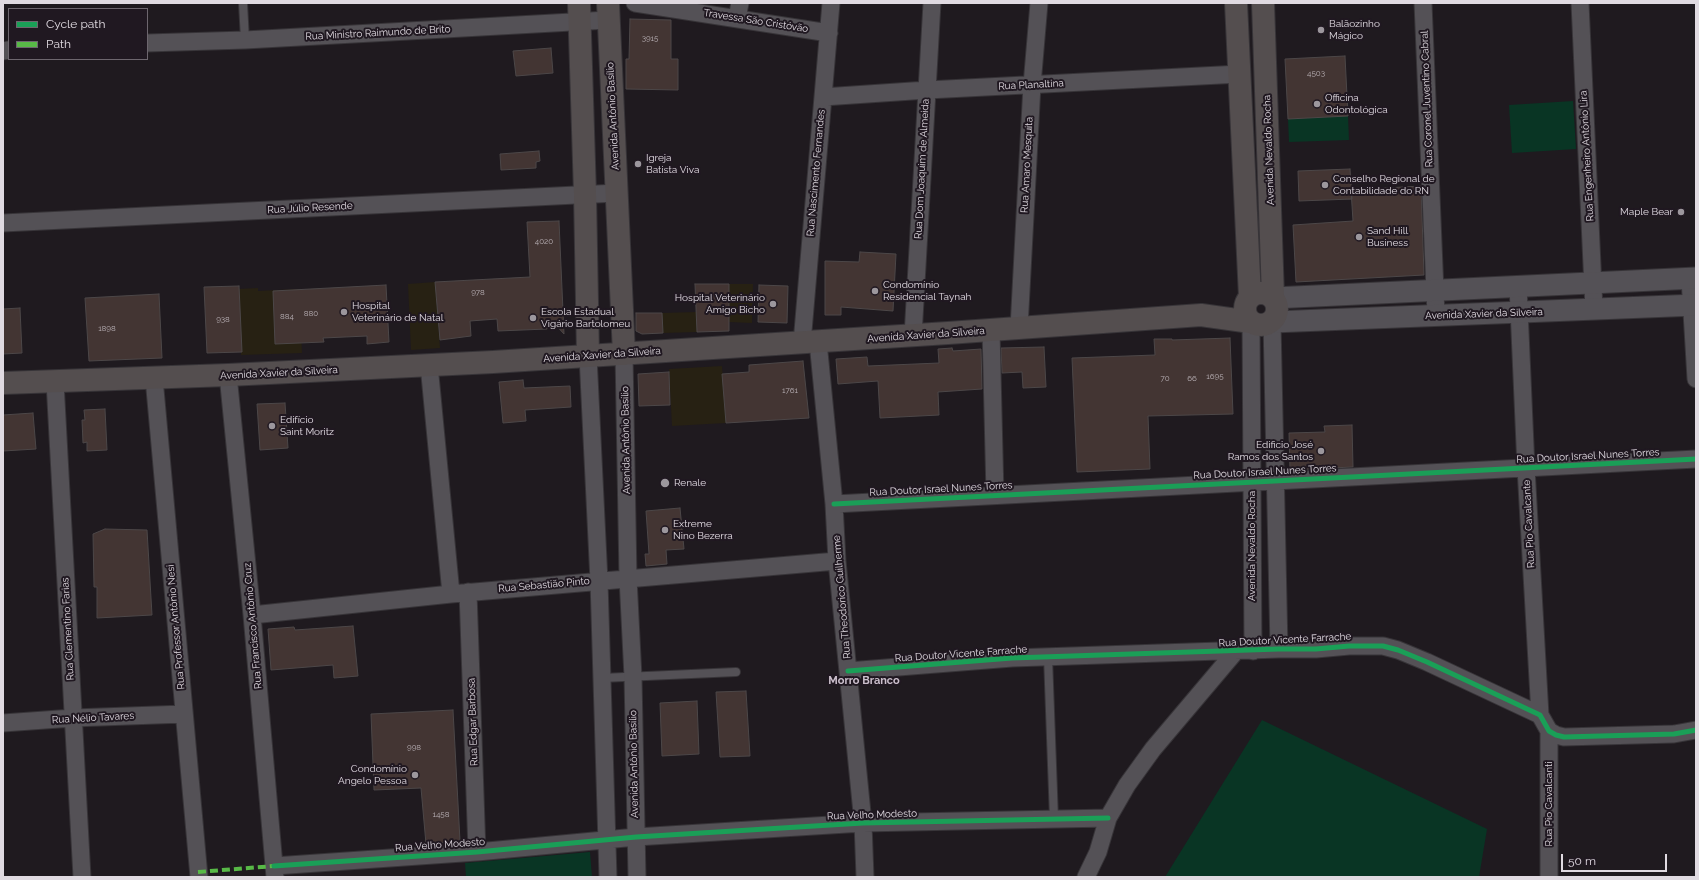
<!DOCTYPE html>
<html>
<head>
<meta charset="utf-8">
<style>
  body { margin:0 }
  #map { position:relative; width:1699px; height:880px; overflow:hidden; background:#1f1a1f; font-family:Raleway,sans-serif }
  canvas { display:block }
  .frame { position:absolute; inset:0; border:4px solid #e0dae1; pointer-events:none }
  .legend { position:absolute; left:8px; top:8px; width:140px; height:52px; box-sizing:border-box; background:#201821; border:1px solid #6d666e; margin:0; padding:5px 7px; list-style:none; font-size:12px; color:#e0dae1 }
  .legend li { display:flex; align-items:center; gap:8px; height:20px }
  .legend b { width:20px; border:1px solid #6d666e }
  .scale { position:absolute; left:1561px; top:854px; width:106px; height:18px; box-sizing:border-box; border:2px solid #e0dae1; border-top:0; padding-left:5px; font-size:12px; line-height:14px; white-space:nowrap; color:#e0dae1; -webkit-text-stroke:3px #201821; paint-order:stroke }
</style>
</head>
<body>
<div id="map">
<canvas width="1699" height="880"></canvas>
<div class="frame"></div>
<ul class="legend">
<li><b style="height:5px;background:#1a9f57"></b>Cycle path</li>
<li><b style="height:5px;background:#58b947"></b>Path</li>
</ul>
<div class="scale">50 m</div>
</div>
<script>
const ctx = document.querySelector('canvas').getContext('2d');
ctx.lineJoin = 'round';
function fillPath(path, color) {
  ctx.fillStyle = color;
  ctx.fill(path, 'evenodd');
}
function toPath(rows) {
  const path = new Path2D();
  for (const r of rows) {
    if (r.length === 3) {
      path.moveTo(r[0] + r[2], r[1]);
      path.arc(r[0], r[1], r[2], 0, 2 * Math.PI);
      continue;
    }
    path.moveTo(r[0], r[1]);
    for (let i = 2; i < r.length; i += 2) path.lineTo(r[i], r[i + 1]);
  }
  return path;
}
function strokePath(path, color, width, dash) {
  ctx.strokeStyle = color;
  ctx.lineWidth = width;
  ctx.lineCap = dash ? 'butt' : 'round';
  ctx.setLineDash(dash || []);
  ctx.stroke(path);
}
function write(font, color, halo, rows, align = 'center') {
  ctx.font = font + ' Raleway,sans-serif';
  ctx.lineWidth = 4;
  ctx.setLineDash([]);
  ctx.textBaseline = 'middle';
  ctx.strokeStyle = halo;
  ctx.fillStyle = color;
  for (const [text, x, y, turn = 0] of rows) {
    ctx.save();
    ctx.translate(x, y);
    ctx.rotate((+turn || 0) * Math.PI / 180);
    ctx.textAlign = isNaN(turn) ? turn : align;
    if (halo) ctx.strokeText(text, 0, 0);
    ctx.fillText(text, 0, 0);
    ctx.restore();
  }
}
const commercial = toPath([
  [435,282,440,348,411,350,408,284],
  [729,284,753,284,752,323,729,322],
  [258,288,258,291,299,289,302,353,241,355,239,289],
  [696,312,697,332,663,333,662,313],
  [722,366,726,423,672,426,669,369]
]);
const green = toPath([
  [1573,101,1576,149,1512,153,1509,105],
  [1348,116,1349,140,1289,142,1288,119],
  [1262,720,1487,829,1479,877,1165,877],
  [590,852,592,877,466,877,465,863]
]);
const building = toPath([
  [630,19,671,20,671,59,678,59,678,90,626,89,626,59,629,59,630,19],
  [551,48,553,73,516,76,513,51,551,48],
  [1345,56,1348,116,1288,119,1285,59,1345,56],
  [539,151,540,161,536,162,536,168,501,170,500,154,539,151],
  [1350,169,1352,199,1299,201,1298,171,1350,169],
  [1421,186,1424,275,1296,282,1293,225,1353,221,1351,190,1421,186],
  [559,221,564,334,554,323,547,329,498,331,497,319,470,321,471,336,440,340,435,282,530,277,527,222,559,221],
  [860,252,896,254,893,311,841,307,841,315,825,315,825,261,859,262,860,252],
  [695,284,729,284,729,331,697,332,695,284],
  [386,285,389,342,367,344,367,336,323,338,324,342,275,344,273,291,386,285],
  [759,285,788,286,787,323,758,322,759,285],
  [239,286,242,352,207,353,204,287,239,286],
  [159,294,162,358,89,361,85,298,159,294],
  [20,308,22,353,3,354,3,309,20,308],
  [636,313,662,313,663,333,642,334,636,331,636,313],
  [1230,338,1233,414,1148,416,1150,469,1077,472,1072,358,1155,355,1154,339,1172,339,1172,340,1230,338],
  [1044,347,1046,387,1023,388,1022,372,1002,373,1001,348,1044,347],
  [952,348,953,351,981,349,982,389,938,392,939,415,880,418,878,381,838,384,836,359,867,357,868,366,939,363,938,349,952,348],
  [803,361,809,418,726,423,722,374,749,372,749,365,803,361],
  [669,372,670,405,639,406,638,374,669,372],
  [523,380,524,388,570,386,571,407,525,410,526,421,503,423,499,382,523,380],
  [285,403,288,448,260,450,257,404,285,403],
  [105,409,107,450,87,451,87,442,83,443,82,420,85,420,84,410,105,409],
  [33,413,36,449,3,451,3,415,33,413],
  [1352,425,1353,467,1290,470,1289,433,1325,432,1324,426,1352,425],
  [680,508,684,549,666,550,667,564,646,566,645,554,649,554,646,511,680,508],
  [105,529,147,530,152,615,97,618,97,587,94,587,93,534,105,529],
  [353,626,358,676,334,678,333,665,271,670,268,629,294,627,295,630,353,626],
  [746,691,750,756,720,757,716,692,746,691],
  [697,701,699,754,662,756,660,703,697,701],
  [453,710,460,841,426,844,421,788,374,790,371,714,453,710]
]);
const service = toPath([
  [243,3,245,40],
  [1048,657,1054,819],
  [602,678,736,672]
]);
const minor = toPath([
  [635,3,829,33],
  [1423,3,1436,315],
  [1580,3,1594,309],
  [737,18,740,3],
  [147,43,245,40,608,20],
  [3,51,9,50],
  [823,97,927,90,1240,74],
  [3,223,617,193],
  [1690,279,1696,379],
  [1518,286,1526,468,1540,715],
  [1251,322,1253,651],
  [1272,322,1279,649],
  [1019,328,1032,85,1039,3],
  [991,330,995,495],
  [913,336,932,3],
  [818,342,834,504,837,561,863,823,865,877],
  [802,343,831,3],
  [624,354,628,578,633,677,637,877],
  [588,356,599,581,608,877],
  [429,365,451,594],
  [228,375,252,615,275,877],
  [154,378,199,877],
  [55,382,82,877],
  [834,504,1696,459],
  [468,592,477,852],
  [252,615,451,594,837,561],
  [848,671,1012,658,1279,649,1316,649,1349,646,1383,646,1398,650,1427,662,1540,715,1549,731,1556,735,1564,737,1674,734,1696,730],
  [3,723,73,718,184,714],
  [1549,731,1549,877],
  [274,866,477,852,636,837,863,823,1108,818],
  [1086,877,1098,852,1108,818,1127,785,1153,749,1235,652]
]);
const tertiary = toPath([
  [1273,298,1696,278],
  [1273,322,1696,305]
]);
const secondary = toPath([
  [579,3,585,194,588,356],
  [608,3,624,354],
  [1236,3,1250,297],
  [1263,3,1273,297],
  [1261,309,16],
  [3,383,228,375,493,362,948,333,1201,315,1251,322]
]);
const quiet = toPath([
  [198,872,274,866]
]);
const cycleway = toPath([
  [834,504,1696,459],
  [848,671,1012,658,1279,649,1316,649,1349,646,1383,646,1398,650,1427,662,1540,715,1549,731,1556,735,1564,737,1674,734,1696,730],
  [274,866,477,852,636,837,863,823,1108,818]
]);
const markers = [
  [1321,30,4,"#9c979d"],
  [1317,104,4,"#9c979d"],
  [638,164,4,"#9c979d"],
  [1325,185,4,"#9c979d"],
  [1681,212,4,"#9c979d"],
  [1359,237,4,"#9c979d"],
  [875,291,4,"#9c979d"],
  [773,304,4,"#9c979d"],
  [344,312,4,"#9c979d"],
  [533,318,4,"#9c979d"],
  [272,426,4,"#9c979d"],
  [1321,451,4,"#9c979d"],
  [665,483,5,"#9c979d"],
  [665,530,4,"#9c979d"],
  [415,775,4,"#9c979d"]
];
const numberNames = [
  ["3915",650,39],
  ["4503",1316,74],
  ["4020",544,242],
  ["978",478,293],
  ["880",311,314],
  ["884",287,317],
  ["938",223,320],
  ["1898",107,329],
  ["1695",1215,377],
  ["70",1165,379],
  ["66",1192,379],
  ["1761",790,391],
  ["998",414,748],
  ["1458",441,815]
];
const streetNames = [
  ["Travessa São Cristóvão",756,21,9],
  ["Rua Ministro Raimundo de Brito",378,33,-3],
  ["Rua Planaltina",1031,85,-3],
  ["Rua Coronel Juventino Cabral",1427,99,-92],
  ["Avenida Antônio Basílio",613,116,-93],
  ["Avenida Nevaldo Rocha",1269,150,-92],
  ["Rua Engenheiro Antônio Lira",1587,156,-93],
  ["Rua Amaro Mesquita",1027,165,-87],
  ["Rua Dom Joaquim de Almeida",922,169,-87],
  ["Rua Nascimento Fernandes",816,173,-85],
  ["Rua Júlio Resende",310,208,-3],
  ["Avenida Xavier da Silveira",1484,314,-2],
  ["Avenida Xavier da Silveira",926,335,-4],
  ["Avenida Xavier da Silveira",602,355,-4],
  ["Avenida Xavier da Silveira",279,373,-3],
  ["Avenida Antônio Basílio",626,440,-91],
  ["Rua Doutor Israel Nunes Torres",1588,456,-3],
  ["Rua Doutor Israel Nunes Torres",1265,472,-3],
  ["Rua Doutor Israel Nunes Torres",941,489,-3],
  ["Rua Pio Cavalcante",1529,524,-93],
  ["Avenida Nevaldo Rocha",1252,546,-90],
  ["Rua Sebastião Pinto",544,585,-5],
  ["Rua Theodorico Guilherme",842,597,-95],
  ["Rua Francisco Antônio Cruz",253,626,-95],
  ["Rua Professor Antônio Nesi",176,627,-95],
  ["Rua Clementino Farias",68,629,-93],
  ["Rua Doutor Vicente Farrache",1285,640,-3],
  ["Rua Doutor Vicente Farrache",961,654,-4],
  ["Rua Nélio Tavares",93,718,-3],
  ["Rua Edgar Barbosa",473,722,-92],
  ["Avenida Antônio Basílio",634,764,-91],
  ["Rua Pio Cavalcanti",1549,804,-90],
  ["Rua Velho Modesto",872,815,-2],
  ["Rua Velho Modesto",440,845,-4]
];
const poiNames = [
  ["Balãozinho",1329,24],
  ["Mágico",1329,36],
  ["Officina",1325,98],
  ["Odontológica",1325,110],
  ["Igreja",646,158],
  ["Batista Viva",646,170],
  ["Conselho Regional de",1333,179],
  ["Contabilidade do RN",1333,191],
  ["Maple Bear",1673,212,"right"],
  ["Sand Hill",1367,231],
  ["Business",1367,243],
  ["Condomínio",883,285],
  ["Residencial Taynah",883,297],
  ["Hospital Veterinário",765,298,"right"],
  ["Amigo Bicho",765,310,"right"],
  ["Hospital",352,306],
  ["Veterinário de Natal",352,318],
  ["Escola Estadual",541,312],
  ["Vigário Bartolomeu",541,324],
  ["Edifício",280,420],
  ["Saint Moritz",280,432],
  ["Edificio José",1313,445,"right"],
  ["Ramos dos Santos",1313,457,"right"],
  ["Renale",674,483],
  ["Extreme",673,524],
  ["Nino Bezerra",673,536],
  ["Condomínio",407,769,"right"],
  ["Angelo Pessoa",407,781,"right"]
];
const neighbourhoodNames = [
  ["Morro Branco",864,681]
];
fillPath(commercial, '#272113');
fillPath(green, '#093524');
fillPath(building, '#433533');
strokePath(building, '#4c4748', 1);
strokePath(service, '#373438', 10);
strokePath(minor, '#373438', 19);
strokePath(tertiary, '#373438', 23);
strokePath(secondary, '#373438', 24);
strokePath(service, '#545156', 8);
strokePath(minor, '#545156', 17);
strokePath(tertiary, '#545156', 21);
strokePath(secondary, '#544e4f', 22);
strokePath(quiet, '#58b947', 4, [8, 4]);
strokePath(cycleway, '#1a9f57', 5);
for (const [x, y, r, color] of markers) {
  const dot = new Path2D();
  dot.arc(x, y, r, 0, 2 * Math.PI);
  ctx.fillStyle = color;
  ctx.fill(dot);
  strokePath(dot, '#201821', 1.5);
}
write('8px', '#b9b1b6', null, numberNames);
write('10px', '#e0dae1', '#201821', streetNames);
write('10px', '#e0dae1', '#201821', poiNames, 'left');
write('bold 11px', '#cbbfcc', '#201821', neighbourhoodNames);
</script>
</body>
</html>
